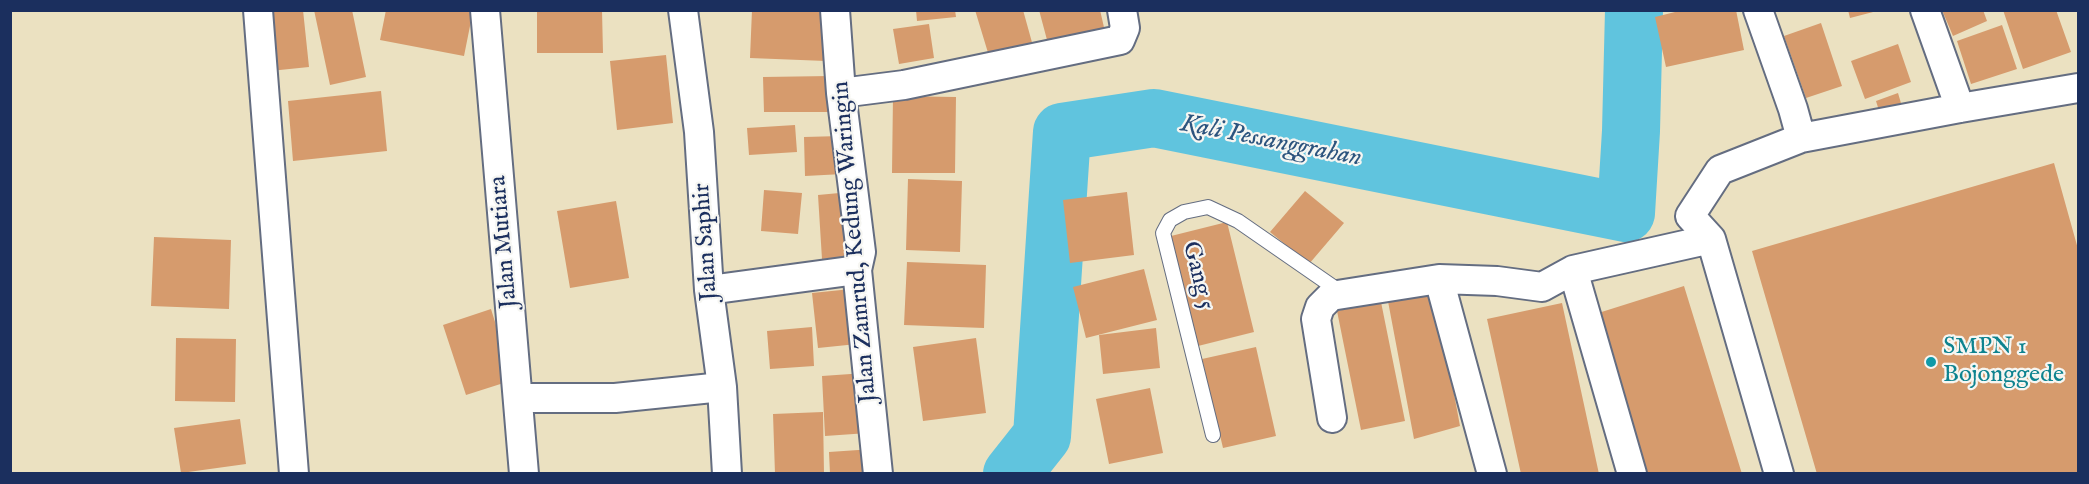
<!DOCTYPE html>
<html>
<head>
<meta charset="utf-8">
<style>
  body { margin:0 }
  #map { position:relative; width:2089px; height:484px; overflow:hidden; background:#ebe1c1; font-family:"IM FELL English",serif }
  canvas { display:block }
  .frame { position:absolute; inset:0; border:12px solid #1b2f5e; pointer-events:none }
</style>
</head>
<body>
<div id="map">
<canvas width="2089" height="484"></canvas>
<div class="frame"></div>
</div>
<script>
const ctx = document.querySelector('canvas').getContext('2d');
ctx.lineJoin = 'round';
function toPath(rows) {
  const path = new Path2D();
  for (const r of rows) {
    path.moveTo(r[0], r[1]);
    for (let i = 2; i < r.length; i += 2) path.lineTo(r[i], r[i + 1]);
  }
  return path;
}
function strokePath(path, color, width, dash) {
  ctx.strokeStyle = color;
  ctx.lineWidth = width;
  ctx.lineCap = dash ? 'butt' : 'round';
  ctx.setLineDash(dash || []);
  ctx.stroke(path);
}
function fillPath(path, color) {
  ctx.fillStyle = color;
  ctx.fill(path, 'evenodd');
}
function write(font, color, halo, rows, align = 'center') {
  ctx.font = font + ' "IM FELL English",serif';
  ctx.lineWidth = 4.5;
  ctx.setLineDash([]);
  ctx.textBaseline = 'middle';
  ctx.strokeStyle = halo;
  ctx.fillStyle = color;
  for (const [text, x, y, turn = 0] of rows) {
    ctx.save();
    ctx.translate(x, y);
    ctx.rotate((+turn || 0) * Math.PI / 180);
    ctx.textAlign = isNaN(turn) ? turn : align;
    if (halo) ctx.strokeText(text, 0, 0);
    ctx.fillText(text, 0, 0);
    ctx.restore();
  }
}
const river = toPath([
  [1012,474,1042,436,1062,132,1154,118,1626,213,1631,131,1634,10]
]);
const building = toPath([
  [275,10,303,10,309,67,270,71,264,12],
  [314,10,352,10,366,77,330,85],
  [386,10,473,11,464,56,380,40],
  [537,10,602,10,603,53,537,53],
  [752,10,828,10,826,61,750,58],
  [916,10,955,10,956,17,917,21],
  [975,10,1023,10,1033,46,989,56],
  [1039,10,1100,10,1106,36,1050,51],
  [1683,10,1736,10,1744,50,1666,67,1655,17],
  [1848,10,1877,10,1877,11,1850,18],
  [1942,10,1983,10,1987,21,1953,36],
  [2003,10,2056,10,2071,52,2023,69],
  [1821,23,1842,86,1806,98,1784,36],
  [929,24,934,58,899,64,893,29],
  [2002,25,2017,69,1971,84,1957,41],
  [1898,44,1911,82,1865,99,1851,61],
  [666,55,673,123,617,130,610,61],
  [830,76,831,112,764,112,763,77],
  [381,91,387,151,293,161,288,101],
  [1898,93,1903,110,1881,117,1876,101],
  [893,96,956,97,955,173,892,173],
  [795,125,797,152,749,155,747,128],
  [841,136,843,174,805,176,804,137],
  [2054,163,2078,249,2078,474,1817,474,1752,251],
  [908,179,962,181,960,252,906,250],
  [764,190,802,193,798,234,761,231],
  [1305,191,1344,223,1309,264,1270,232],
  [850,192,854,257,822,259,818,195],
  [1127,192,1134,255,1070,263,1063,200],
  [616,201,629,278,570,288,557,211],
  [1227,222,1254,332,1198,346,1171,236],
  [154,237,231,240,229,309,151,306],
  [907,262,986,265,984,328,904,325],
  [1144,269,1157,320,1086,338,1073,287],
  [1684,286,1742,474,1641,474,1592,315],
  [851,289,857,344,818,348,812,293],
  [1435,291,1460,426,1414,439,1387,296],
  [1381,302,1405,421,1361,430,1337,311],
  [1562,303,1599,474,1521,474,1487,319],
  [491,309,513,380,466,395,443,325],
  [812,327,814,366,770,369,767,331],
  [1156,328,1160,368,1103,374,1099,335],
  [176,338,236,339,235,402,175,401],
  [976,338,986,413,923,421,913,347],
  [1256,347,1276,436,1223,448,1202,359],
  [865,373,868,433,825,436,822,376],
  [1150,388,1163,453,1109,464,1096,399],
  [823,412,824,474,775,474,773,414],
  [240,419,246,464,181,473,174,428],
  [873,449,875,472,830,474,829,452]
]);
const lane = toPath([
  [1213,435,1163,233,1170,220,1184,212,1208,207,1238,221,1342,293]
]);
const street = toPath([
  [258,10,294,474],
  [485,10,524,474],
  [683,10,699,132,709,290,722,387,727,474],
  [835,10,841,93,861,252,857,270,878,474],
  [1758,10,1793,109,1801,138],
  [1925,10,1960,108],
  [841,93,904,85,1120,40,1125,28,1122,10],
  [1573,270,1632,474],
  [1439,279,1492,474],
  [709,290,857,270],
  [518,398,615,398,722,387],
  [1332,418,1316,319,1320,307,1331,296,1439,279,1497,281,1542,287,1573,270,1711,239],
  [1779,474,1711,239,1690,216,1720,170,1801,138,1960,108,2078,88]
]);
const markers = [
  [1931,362,6,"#0f9aa8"]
];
const streetNames = [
  ["Jalan Mutiara",505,242,-95],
  ["Jalan Saphir",707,242,-94],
  ["Jalan Zamrud, Kedung Waringin",856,242,-95],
  ["Gang 5",1197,276,76]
];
const cultureNames = [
  ["SMPN 1",1943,348],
  ["Bojonggede",1943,376]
];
const waterNames = [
  ["Kali Pessanggrahan",1271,142,11]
];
strokePath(river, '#60c4de', 58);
fillPath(building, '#d69b6d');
strokePath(lane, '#646d81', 16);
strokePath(street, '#646d81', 32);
strokePath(lane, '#fff', 14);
strokePath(street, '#fff', 28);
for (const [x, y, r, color] of markers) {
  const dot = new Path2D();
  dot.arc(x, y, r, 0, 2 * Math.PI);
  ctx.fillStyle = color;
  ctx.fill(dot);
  strokePath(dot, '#f6f6f2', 2);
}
write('24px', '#1b2f5e', '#f6f6f2', streetNames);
write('24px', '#0d838f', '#f6f6f2', cultureNames, 'left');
write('italic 26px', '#2c547e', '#f6f6f2', waterNames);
</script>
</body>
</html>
